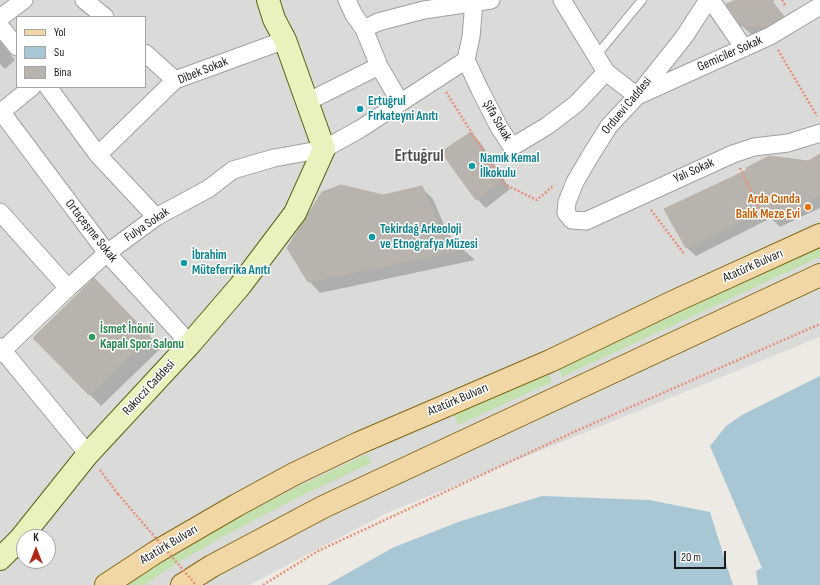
<!DOCTYPE html>
<html>
<head>
<meta charset="utf-8">
<style>
  body { margin:0 }
  #map { position:relative; width:820px; height:585px; overflow:hidden; background:#eceae3; font-family:"Sofia Sans Condensed",sans-serif }
  canvas { display:block }
  .legend { position:absolute; left:16px; top:16px; width:130px; height:72px; box-sizing:border-box; background:#fff; border:1px solid #a4a4a4; margin:0; padding:5px 7px; list-style:none; font-size:12px; color:#1c1c1c }
  .legend li { display:flex; align-items:center; gap:8px; height:20px }
  .legend b { width:20px; border:1px solid #a4a4a4 }
  .north { position:absolute; left:16px; top:529px; width:40px; height:40px; box-sizing:border-box; background:#fff; border:1px solid #a4a4a4; border-radius:50%; rotate:0deg; font-size:11px; font-weight:700; line-height:16px; text-align:center; color:#1c1c1c }
  .north::after { content:''; display:block; margin:auto; width:14px; height:18px; background:#b02818; clip-path:polygon(50% 0,100% 100%,50% 72%,0 100%) }
  .scale { position:absolute; left:674px; top:551px; width:52px; height:18px; box-sizing:border-box; border:2px solid #1c1c1c; border-top:0; padding-left:5px; font-size:12px; line-height:14px; white-space:nowrap; color:#1c1c1c; -webkit-text-stroke:3px #fff; paint-order:stroke }
</style>
</head>
<body>
<div id="map">
<canvas width="820" height="585"></canvas>
<ul class="legend">
<li><b style="height:5px;background:#f0d7a5"></b>Yol</li>
<li><b style="height:11px;background:#a9c6d5"></b>Su</li>
<li><b style="height:11px;background:#b9b3ad"></b>Bina</li>
</ul>
<div class="north">K</div>
<div class="scale">20 m</div>
</div>
<script>
const ctx = document.querySelector('canvas').getContext('2d');
ctx.lineJoin = 'round';
function fillPath(path, color) {
  ctx.fillStyle = color;
  ctx.fill(path, 'evenodd');
}
function toPath(rows) {
  const path = new Path2D();
  for (const r of rows) {
    path.moveTo(r[0], r[1]);
    for (let i = 2; i < r.length; i += 2) path.lineTo(r[i], r[i + 1]);
  }
  return path;
}
function strokePath(path, color, width, dash) {
  ctx.strokeStyle = color;
  ctx.lineWidth = width;
  ctx.lineCap = dash ? 'butt' : 'round';
  ctx.setLineDash(dash || []);
  ctx.stroke(path);
}
function write(font, color, halo, rows, align = 'center') {
  ctx.font = font + ' "Sofia Sans Condensed",sans-serif';
  ctx.lineWidth = 3;
  ctx.setLineDash([]);
  ctx.textBaseline = 'middle';
  ctx.strokeStyle = halo;
  ctx.fillStyle = color;
  for (const [text, x, y, turn = 0] of rows) {
    ctx.save();
    ctx.translate(x, y);
    ctx.rotate((+turn || 0) * Math.PI / 180);
    ctx.textAlign = isNaN(turn) ? turn : align;
    if (halo) ctx.strokeText(text, 0, 0);
    ctx.fillText(text, 0, 0);
    ctx.restore();
  }
}
const residential = toPath([
  [0,0,820,0,820,337,387,513,249,585,0,585],
  [17,17,145,17,145,87,17,87],
  [24,537,48,537,48,561,24,561]
]);
const grass = toPath([
  [820,243,820,257,562,377,557,366],
  [547,371,552,382,458,425,454,414],
  [368,454,371,463,301,496,226,535,166,570,145,585,127,585,160,563,222,526,295,488]
]);
const water = toPath([
  [820,376,820,585,758,585,756,571,762,568,710,446,726,426,742,415],
  [542,496,649,500,710,512,733,585,327,585,392,548,461,521]
]);
const shadow = toPath([
  [739,0,774,0,773,2,791,25,775,35,751,34,741,25],
  [0,41,15,60,5,69,0,64],
  [471,133,480,142,510,189,486,208,477,199,443,152],
  [820,156,820,208,780,227,771,218,696,256,687,248,666,209,808,162],
  [422,188,433,199,449,237,475,260,320,293,309,281,383,196],
  [94,279,161,348,101,406,34,338]
]);
const building = toPath([
  [736,0,771,0,783,16,766,27,741,26,726,4,736,0],
  [471,132,502,179,476,200,441,152,471,132],
  [820,154,820,196,771,219,766,208,686,248,664,209,747,170,746,168,769,156,808,161,820,154],
  [341,185,383,195,422,186,439,227,465,249,308,282,287,248,322,192,341,185],
  [94,278,150,336,89,395,33,338,94,278]
]);
const path = toPath([
  [782,0,786,7],
  [778,50,817,116],
  [446,92,504,184,537,200,554,185],
  [740,168,765,220],
  [651,210,685,255],
  [100,470,118,494],
  [263,585,318,551,576,431,820,324]
]);
const lane = toPath([
  [596,56,642,0]
]);
const street = toPath([
  [84,0,105,17],
  [347,0,354,15,364,29,379,66,400,102],
  [562,0,606,72,637,96,770,36,820,6],
  [708,0,684,37,637,96,609,126,589,158,575,182,567,202,566,213,572,220,586,221,733,154,754,147,788,143,820,133],
  [711,0,744,48],
  [474,2,471,37,466,60,480,90,499,127,512,147,547,126,576,104,606,72],
  [0,18,24,0],
  [0,26,17,47],
  [364,29,378,22,424,10,491,0],
  [145,53,175,80],
  [48,87,98,155,156,217],
  [307,102,379,66],
  [0,110,107,253,190,344],
  [0,113,32,87],
  [98,155,175,80,285,40],
  [0,212,68,288],
  [0,347,88,454],
  [0,353,68,288,107,253,156,217,208,189,233,170,274,158,324,149,360,129,466,60]
]);
const secondary = toPath([
  [0,559,20,539,88,454,190,344,240,286,295,213,324,149,285,40,274,19,268,0]
]);
const primary = toPath([
  [106,585,156,552,237,505,294,474,359,443,550,361,675,301,820,235],
  [182,585,212,566,323,507,820,275]
]);
const pathBridge = toPath([
  [118,494,196,585]
]);
const markers = [
  [360,109,4,"#0f9aa8"],
  [472,166,4,"#0f9aa8"],
  [808,207,4,"#e8710a"],
  [372,237,4,"#0f9aa8"],
  [184,263,4,"#0f9aa8"],
  [92,337,4,"#2e9e5b"]
];
const streetNames = [
  ["Gemiciler Sokak",730,54,-24],
  ["Dibek Sokak",203,71,-22],
  ["Orduevi Caddesi",627,106,-50],
  ["Şifa Sokak",497,121,60],
  ["Yalı Sokak",694,171,-24],
  ["Fulya Sokak",147,225,-34],
  ["Ortaçeşme Sokak",91,231,52],
  ["Atatürk Bulvarı",753,266,-24],
  ["Rakoczi Caddesi",149,388,-47],
  ["Atatürk Bulvarı",458,400,-23],
  ["Atatürk Bulvarı",169,545,-31]
];
const cultureNames = [
  ["Ertuğrul",368,102],
  ["Fırkateyni Anıtı",368,117],
  ["Namık Kemal",480,159],
  ["İlkokulu",480,174],
  ["Tekirdağ Arkeoloji",380,230],
  ["ve Etnografya Müzesi",380,245],
  ["İbrahim",192,256],
  ["Müteferrika Anıtı",192,271]
];
const foodNames = [
  ["Arda Cunda",800,200],
  ["Balık Meze Evi",800,215]
];
const leisureNames = [
  ["İsmet İnönü",100,330],
  ["Kapalı Spor Salonu",100,345]
];
const districtNames = [
  ["Ertuğrul",419,157]
];
fillPath(residential, '#dadad9');
fillPath(grass, '#c2e1af');
fillPath(water, '#a9c6d5');
fillPath(shadow, '#0003');
fillPath(building, '#b9b3ad');
strokePath(building, '#bcb3a8', 1);
strokePath(lane, '#a0a0a0', 10);
strokePath(street, '#a0a0a0', 19);
strokePath(secondary, '#536512', 24);
strokePath(primary, '#836912', 24);
strokePath(path, '#e89079', 2.5, [2, 2]);
strokePath(lane, '#fff', 8);
strokePath(street, '#fff', 17);
strokePath(secondary, '#e9f1bd', 22);
strokePath(primary, '#f0d7a5', 22);
strokePath(pathBridge, '#e89079', 2.5, [2, 2]);
for (const [x, y, r, color] of markers) {
  const dot = new Path2D();
  dot.arc(x, y, r, 0, 2 * Math.PI);
  ctx.fillStyle = color;
  ctx.fill(dot);
  strokePath(dot, '#fff', 1.5);
}
write('13px', '#1c1c1c', '#fff', streetNames);
write('bold 13px', '#0d838f', '#fff', cultureNames, 'left');
write('bold 13px', '#c56008', '#fff', foodNames, 'right');
write('bold 13px', '#27864d', '#fff', leisureNames, 'left');
write('bold 17px', '#4f4f4f', '#fff', districtNames);
</script>
</body>
</html>
